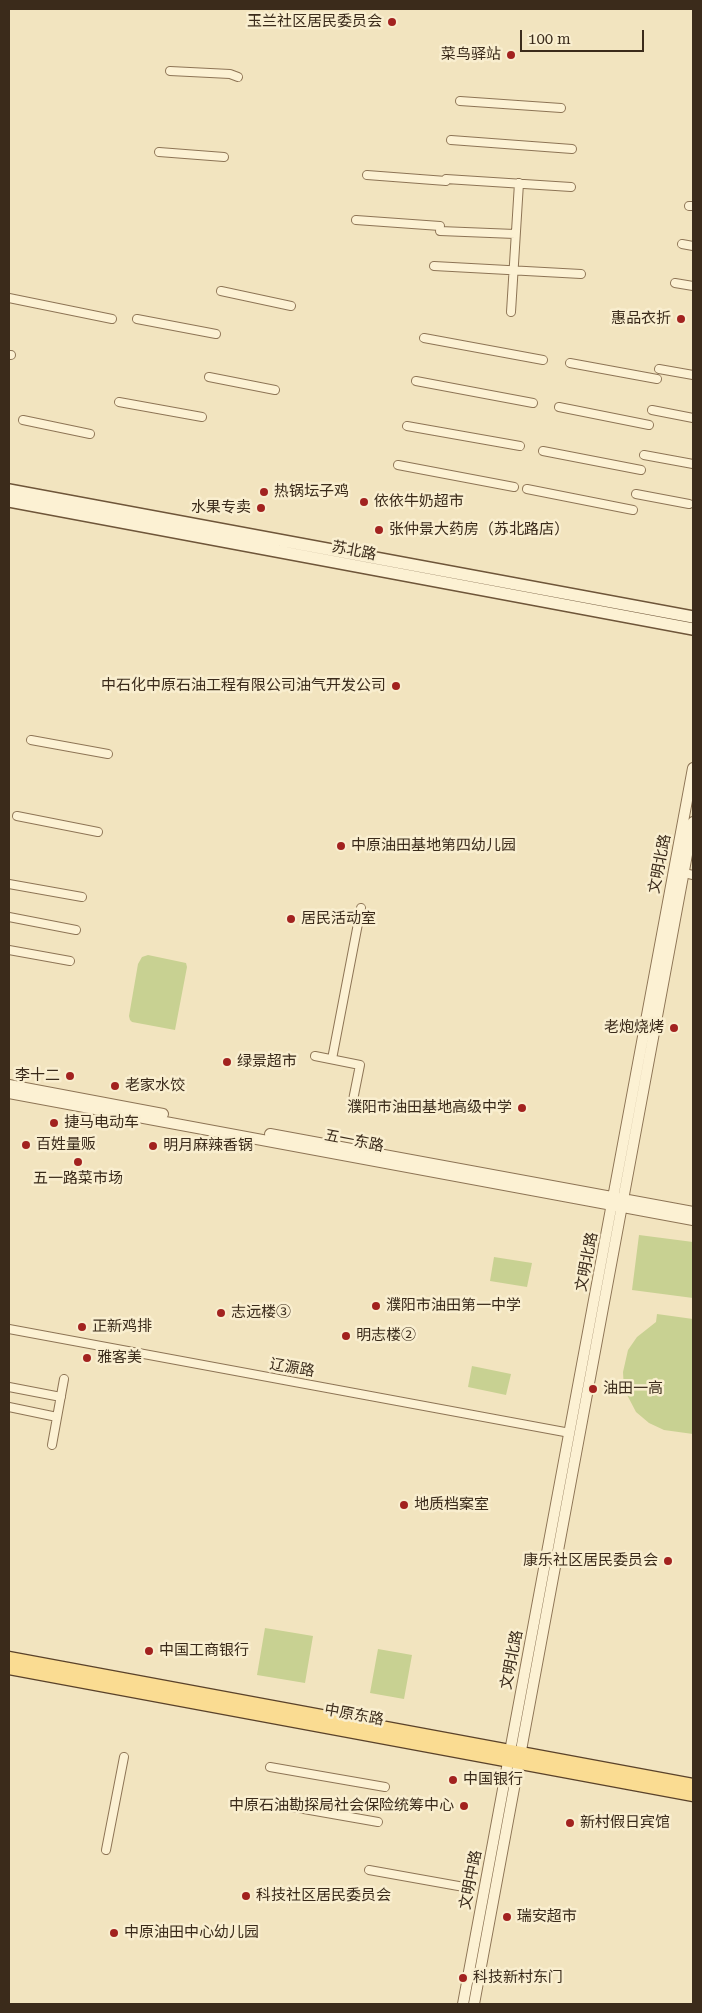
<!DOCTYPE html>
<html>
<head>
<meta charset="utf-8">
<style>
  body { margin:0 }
  #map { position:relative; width:702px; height:2013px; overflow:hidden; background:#f2e4bf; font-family:"Roboto Serif",serif }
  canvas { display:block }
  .frame { position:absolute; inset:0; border:10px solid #3b2b1b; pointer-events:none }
  .scale { position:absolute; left:520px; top:30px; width:124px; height:22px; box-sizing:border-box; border:2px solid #3b2b1b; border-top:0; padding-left:6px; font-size:15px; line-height:18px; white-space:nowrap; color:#3b2b1b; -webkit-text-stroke:4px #f9eecf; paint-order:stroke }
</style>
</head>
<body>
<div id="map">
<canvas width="702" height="2013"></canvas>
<div class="frame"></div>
<div class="scale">100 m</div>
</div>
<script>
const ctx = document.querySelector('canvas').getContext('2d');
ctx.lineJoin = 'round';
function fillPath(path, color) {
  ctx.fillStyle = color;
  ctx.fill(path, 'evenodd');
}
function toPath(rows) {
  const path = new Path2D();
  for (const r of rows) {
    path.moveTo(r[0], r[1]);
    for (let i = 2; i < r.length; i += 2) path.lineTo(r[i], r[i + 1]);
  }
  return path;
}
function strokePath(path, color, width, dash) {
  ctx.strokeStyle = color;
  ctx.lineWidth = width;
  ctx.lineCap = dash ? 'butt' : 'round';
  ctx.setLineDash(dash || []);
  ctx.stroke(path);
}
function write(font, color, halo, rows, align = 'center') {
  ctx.font = font + ' "Roboto Serif","Noto Sans SC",serif';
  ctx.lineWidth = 5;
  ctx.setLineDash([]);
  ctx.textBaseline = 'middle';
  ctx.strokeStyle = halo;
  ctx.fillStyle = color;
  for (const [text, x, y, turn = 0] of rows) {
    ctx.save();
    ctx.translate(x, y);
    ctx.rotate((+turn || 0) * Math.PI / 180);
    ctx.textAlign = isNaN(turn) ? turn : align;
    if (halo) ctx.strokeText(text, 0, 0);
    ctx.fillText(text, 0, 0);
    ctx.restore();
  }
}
const green = toPath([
  [148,955,186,963,187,967,175,1030,132,1022,130,1020,129,1016,138,964,142,957],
  [639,1235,693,1242,693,1298,632,1290],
  [494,1257,532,1263,527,1287,490,1281],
  [657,1314,693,1319,693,1434,664,1430,649,1423,636,1412,624,1389,623,1372,628,1350,637,1337,656,1322],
  [472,1366,511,1374,506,1395,468,1387],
  [265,1628,313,1636,305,1683,257,1675],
  [378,1649,412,1655,404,1699,370,1693]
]);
const minor = toPath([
  [170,71,230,74,238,77],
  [460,101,561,108],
  [451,140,572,149],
  [159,152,224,157],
  [367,175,446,181],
  [446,179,571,187],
  [689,206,693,206],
  [356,220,440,226],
  [440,231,515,234],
  [682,244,693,246],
  [434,266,581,274],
  [675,283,693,286],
  [221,291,291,306],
  [9,298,112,319],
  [511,312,519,183],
  [137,319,216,334],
  [424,338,543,360],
  [9,355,11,355],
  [570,363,657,379],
  [659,369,693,375],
  [209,377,275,390],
  [416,381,533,403],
  [119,402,202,417],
  [559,407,649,425],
  [652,410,693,418],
  [23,420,90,434],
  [407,426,520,446],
  [543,451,641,470],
  [644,455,693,464],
  [398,465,514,487],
  [527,489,633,510],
  [636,494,689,504],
  [31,740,108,754],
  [17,816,98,832],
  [684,873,693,875],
  [9,884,82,897],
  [9,917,76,930],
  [9,950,70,961],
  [315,1056,360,1065,353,1100],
  [332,1059,361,908],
  [9,1329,570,1433],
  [9,1387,61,1397],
  [9,1407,57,1417],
  [52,1445,64,1379],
  [270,1767,385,1787],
  [264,1802,378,1822],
  [106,1850,124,1757],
  [369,1870,464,1887]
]);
const tertiary = toPath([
  [9,1085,163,1114],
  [9,1093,693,1220],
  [270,1134,693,1212],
  [463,2004,693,768],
  [474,2004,693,822]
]);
const secondary = toPath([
  [9,490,693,617],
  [9,501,693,629]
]);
const primary = toPath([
  [9,1658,693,1785],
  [9,1668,693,1795]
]);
const markers = [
  [392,22,5,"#a2221f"],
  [511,55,5,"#a2221f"],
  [681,319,5,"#a2221f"],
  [264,492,5,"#a2221f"],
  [364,502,5,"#a2221f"],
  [261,508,5,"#a2221f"],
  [379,530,5,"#a2221f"],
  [396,686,5,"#a2221f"],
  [341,846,5,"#a2221f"],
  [291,919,5,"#a2221f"],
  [674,1028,5,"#a2221f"],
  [227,1062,5,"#a2221f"],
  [70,1076,5,"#a2221f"],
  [115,1086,5,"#a2221f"],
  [522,1108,5,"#a2221f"],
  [54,1123,5,"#a2221f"],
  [26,1145,5,"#a2221f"],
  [153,1146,5,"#a2221f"],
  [78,1162,5,"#a2221f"],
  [376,1306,5,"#a2221f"],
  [221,1313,5,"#a2221f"],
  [82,1327,5,"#a2221f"],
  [346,1336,5,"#a2221f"],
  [87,1358,5,"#a2221f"],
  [593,1389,5,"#a2221f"],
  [404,1505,5,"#a2221f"],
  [668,1561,5,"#a2221f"],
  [149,1651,5,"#a2221f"],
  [453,1780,5,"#a2221f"],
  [464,1806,5,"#a2221f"],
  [570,1823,5,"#a2221f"],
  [246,1896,5,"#a2221f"],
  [507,1917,5,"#a2221f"],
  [114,1933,5,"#a2221f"],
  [463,1978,5,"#a2221f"]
];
const poiNames = [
  ["玉兰社区居民委员会",382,22,"right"],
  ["菜鸟驿站",501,55,"right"],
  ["惠品衣折",671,319,"right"],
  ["热锅坛子鸡",274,492],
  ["依依牛奶超市",374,502],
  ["水果专卖",251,508,"right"],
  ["张仲景大药房（苏北路店）",389,530],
  ["中石化中原石油工程有限公司油气开发公司",386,686,"right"],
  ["中原油田基地第四幼儿园",351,846],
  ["居民活动室",301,919],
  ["老炮烧烤",664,1028,"right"],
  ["绿景超市",237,1062],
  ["李十二",60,1076,"right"],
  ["老家水饺",125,1086],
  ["濮阳市油田基地高级中学",512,1108,"right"],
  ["捷马电动车",64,1123],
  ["百姓量贩",36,1145],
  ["明月麻辣香锅",163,1146],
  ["五一路菜市场",78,1179,"center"],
  ["濮阳市油田第一中学",386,1306],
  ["志远楼③",231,1313],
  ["正新鸡排",92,1327],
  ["明志楼②",356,1336],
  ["雅客美",97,1358],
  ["油田一高",603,1389],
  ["地质档案室",414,1505],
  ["康乐社区居民委员会",658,1561,"right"],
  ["中国工商银行",159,1651],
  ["中国银行",463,1780],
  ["中原石油勘探局社会保险统筹中心",454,1806,"right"],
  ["新村假日宾馆",580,1823],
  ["科技社区居民委员会",256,1896],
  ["瑞安超市",517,1917],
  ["中原油田中心幼儿园",124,1933],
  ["科技新村东门",473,1978]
];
const streetNames = [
  ["苏北路",354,551,11],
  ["文明北路",660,864,-79],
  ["五一东路",354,1141,11],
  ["文明北路",587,1262,-79],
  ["辽源路",292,1368,10],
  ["文明北路",512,1660,-79],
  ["中原东路",354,1715,10],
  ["文明中路",471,1880,-79]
];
fillPath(green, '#c8d192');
strokePath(minor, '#8d7455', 10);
strokePath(tertiary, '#8d7455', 12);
strokePath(secondary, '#6e5539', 14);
strokePath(primary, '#5a422a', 15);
strokePath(minor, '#fcf1d3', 8);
strokePath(tertiary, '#fcf1d3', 10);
strokePath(secondary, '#fcf1d3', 11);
strokePath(primary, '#fadc92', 12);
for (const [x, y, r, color] of markers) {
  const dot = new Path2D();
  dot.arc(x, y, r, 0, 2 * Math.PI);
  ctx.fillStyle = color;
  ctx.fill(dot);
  strokePath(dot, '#f9eecf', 2);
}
write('15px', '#3b2b1b', '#f9eecf', poiNames, 'left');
write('15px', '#3b2b1b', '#f9eecf', streetNames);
</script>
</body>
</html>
